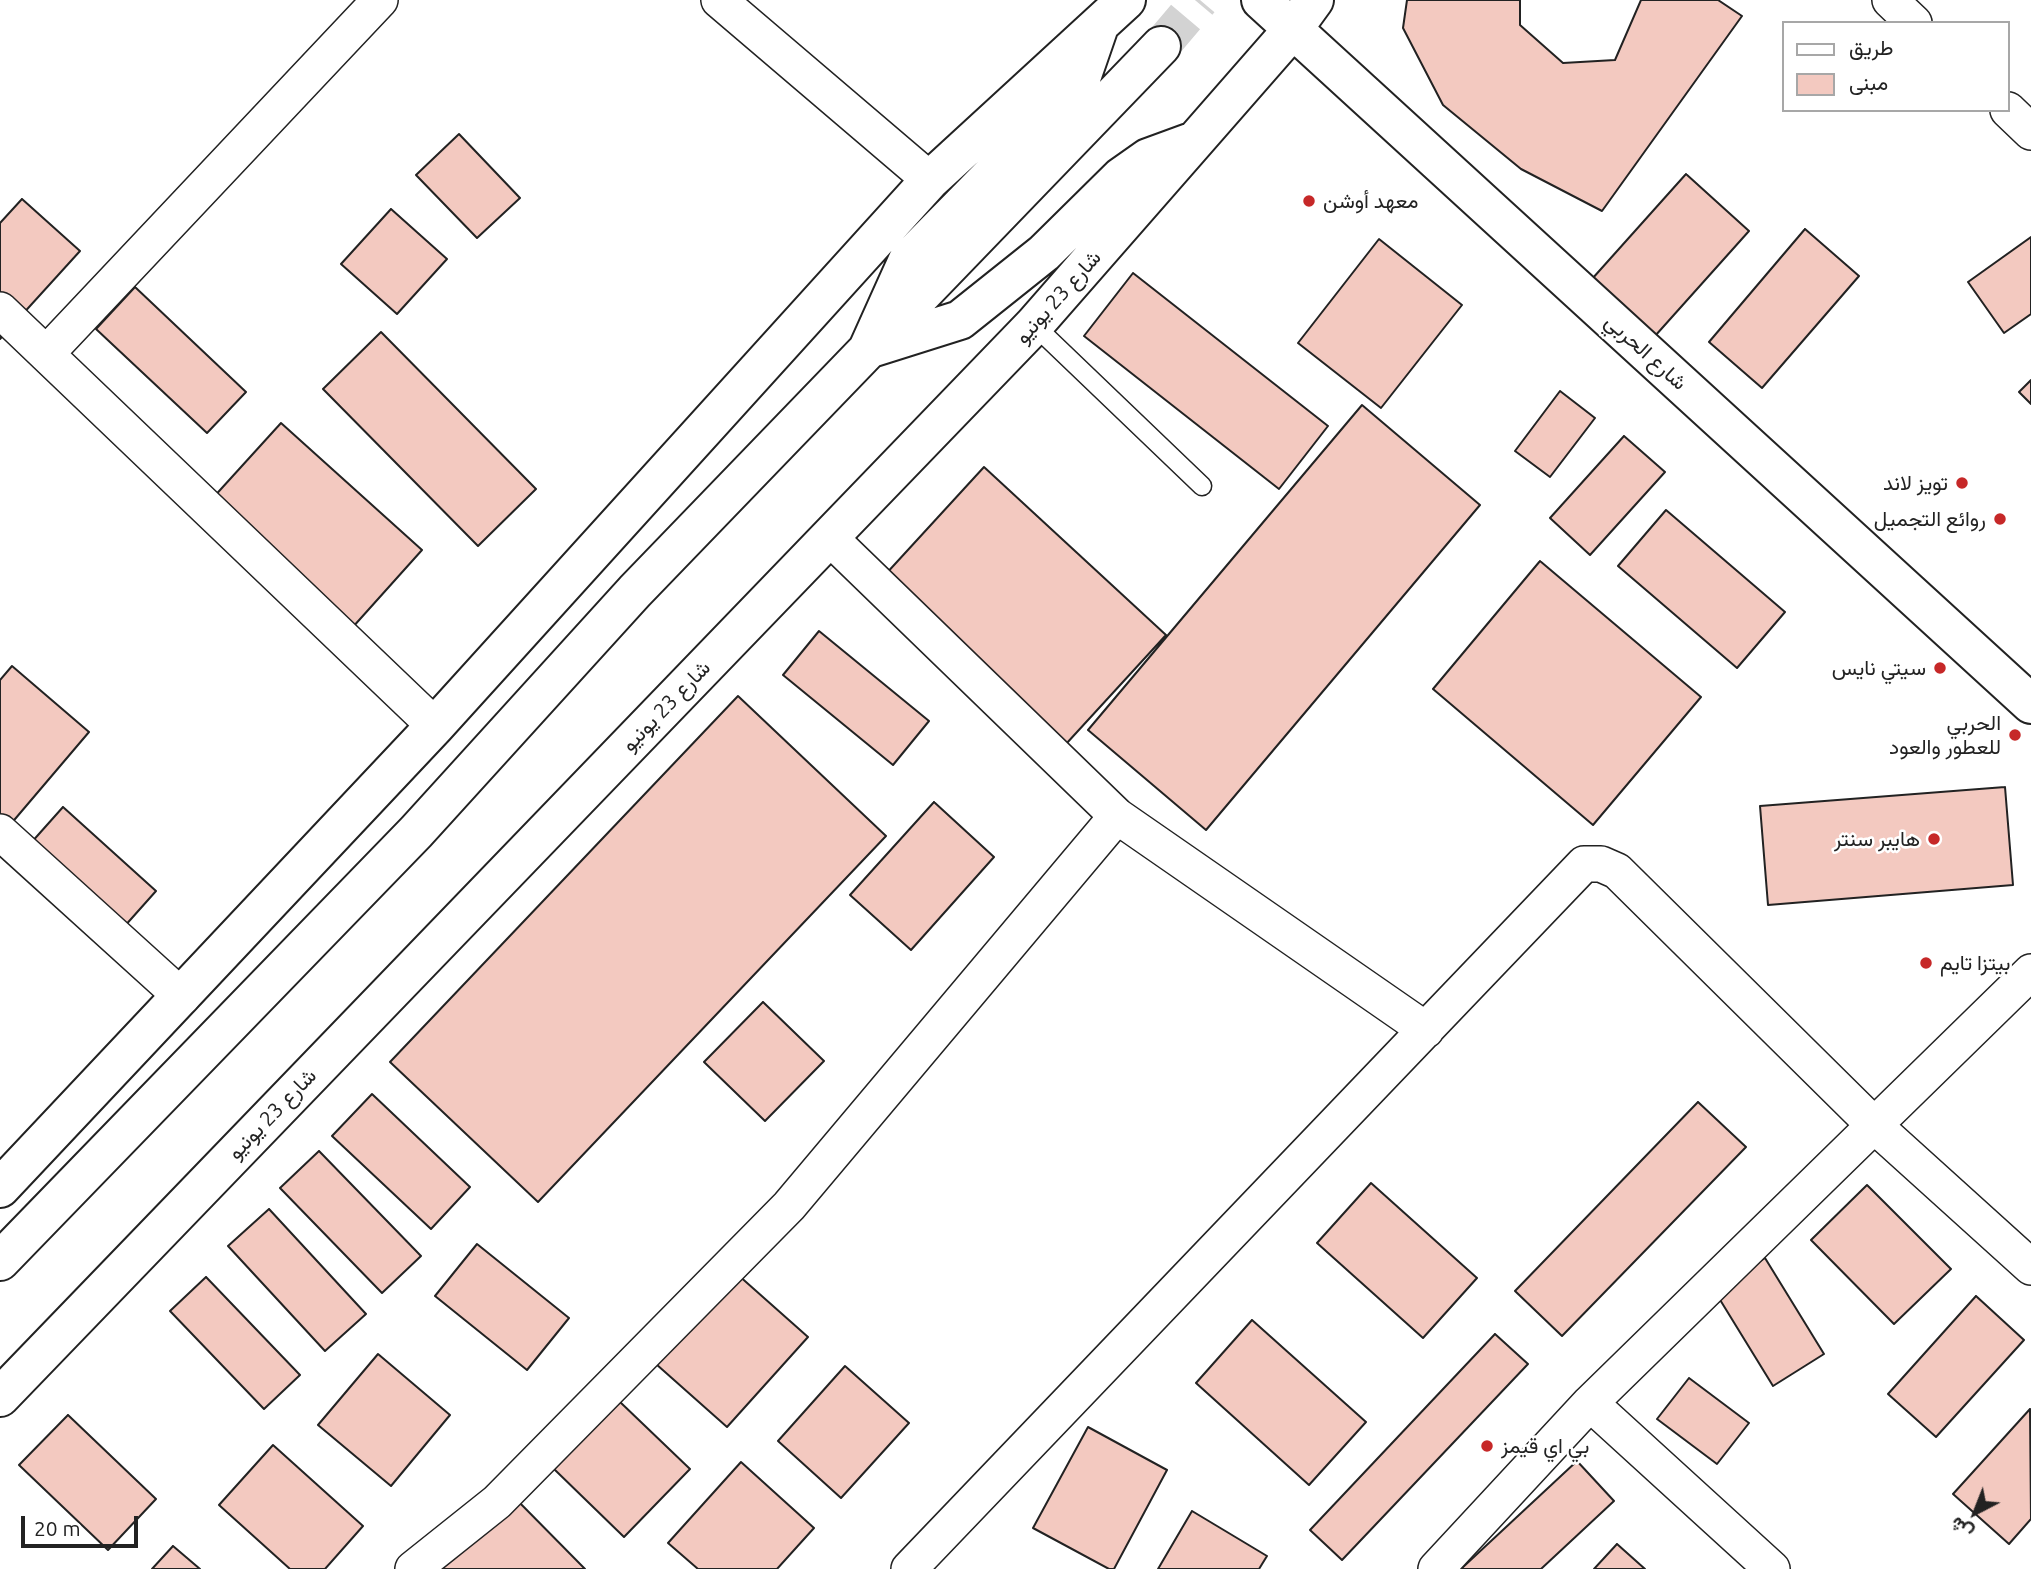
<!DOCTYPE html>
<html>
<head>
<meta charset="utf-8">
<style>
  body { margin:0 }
  #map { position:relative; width:2031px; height:1569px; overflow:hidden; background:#fff; font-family:Ubuntu,Vazirmatn,sans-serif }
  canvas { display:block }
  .legend { position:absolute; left:1782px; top:21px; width:228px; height:91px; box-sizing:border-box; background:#fff; border:2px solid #a7a7a7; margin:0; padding:9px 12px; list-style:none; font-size:21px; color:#222 }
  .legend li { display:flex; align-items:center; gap:14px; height:35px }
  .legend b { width:35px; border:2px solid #a7a7a7 }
  .north { position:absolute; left:1940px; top:1478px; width:70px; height:70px; -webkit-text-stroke:5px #fff; paint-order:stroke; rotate:222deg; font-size:19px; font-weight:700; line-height:28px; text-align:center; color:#222 }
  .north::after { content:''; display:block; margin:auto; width:24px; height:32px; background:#222; clip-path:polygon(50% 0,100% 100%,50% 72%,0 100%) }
  .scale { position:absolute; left:21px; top:1516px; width:117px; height:32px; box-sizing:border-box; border:4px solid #222; border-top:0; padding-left:9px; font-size:21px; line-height:24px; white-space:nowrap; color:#222; -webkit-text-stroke:5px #fff; paint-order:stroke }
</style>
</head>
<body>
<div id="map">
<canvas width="2031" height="1569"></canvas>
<ul class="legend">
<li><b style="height:9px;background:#fff"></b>طريق</li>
<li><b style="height:19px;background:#f3c9c0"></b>مبنى</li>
</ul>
<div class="north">ش</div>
<div class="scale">20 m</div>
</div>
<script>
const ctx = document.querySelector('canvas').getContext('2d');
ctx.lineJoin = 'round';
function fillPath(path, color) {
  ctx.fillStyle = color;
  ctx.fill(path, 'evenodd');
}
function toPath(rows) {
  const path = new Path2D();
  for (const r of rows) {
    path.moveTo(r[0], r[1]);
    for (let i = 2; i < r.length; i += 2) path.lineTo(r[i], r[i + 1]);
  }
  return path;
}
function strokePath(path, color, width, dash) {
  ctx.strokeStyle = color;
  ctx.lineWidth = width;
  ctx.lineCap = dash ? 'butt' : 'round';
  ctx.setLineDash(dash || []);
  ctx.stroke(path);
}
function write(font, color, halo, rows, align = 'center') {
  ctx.font = font + ' Ubuntu,Vazirmatn,sans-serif';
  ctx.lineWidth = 5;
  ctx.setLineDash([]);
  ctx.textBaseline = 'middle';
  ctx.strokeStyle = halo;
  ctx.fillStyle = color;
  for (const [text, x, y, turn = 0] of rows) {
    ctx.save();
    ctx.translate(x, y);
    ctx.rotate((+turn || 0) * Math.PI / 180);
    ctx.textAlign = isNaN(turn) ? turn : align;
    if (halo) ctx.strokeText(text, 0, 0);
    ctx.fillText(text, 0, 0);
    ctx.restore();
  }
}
const building = toPath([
  [1407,0,1520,0,1520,25,1563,63,1615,60,1641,0,1718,0,1742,16,1602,211,1521,169,1443,105,1403,28,1407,0],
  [459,134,520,198,477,238,416,175,459,134],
  [1686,174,1749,231,1655,336,1592,279,1686,174],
  [22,199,80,251,0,339,0,223,22,199],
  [391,209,447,259,397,314,341,264,391,209],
  [1805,229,1859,276,1762,388,1709,342,1805,229],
  [2031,237,2031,314,2004,333,1968,282,2031,237],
  [1379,239,1462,305,1381,408,1298,343,1379,239],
  [1133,273,1328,426,1279,489,1084,336,1133,273],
  [135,287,246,392,207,433,96,329,135,287],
  [381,332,536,489,478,546,323,389,381,332],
  [2031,380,2031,404,2019,392,2031,380],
  [1560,391,1595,418,1550,477,1515,451,1560,391],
  [1362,405,1480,505,1206,830,1088,730,1362,405],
  [281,423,422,550,352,628,211,500,281,423],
  [1624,436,1665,472,1590,555,1550,518,1624,436],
  [984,467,1166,635,1066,744,884,576,984,467],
  [1666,510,1785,612,1737,668,1618,566,1666,510],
  [1540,561,1701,697,1593,825,1433,689,1540,561],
  [819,631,929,721,893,765,783,675,819,631],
  [12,666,89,732,4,832,0,829,0,680,12,666],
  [738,696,886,836,538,1202,390,1062,738,696],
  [2005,787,2013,885,1768,905,1760,806,2005,787],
  [934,802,994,857,911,950,850,895,934,802],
  [63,807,156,891,107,946,14,862,63,807],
  [763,1002,824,1061,765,1121,704,1062,763,1002],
  [372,1094,470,1187,431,1229,332,1136,372,1094],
  [1698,1102,1746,1147,1562,1336,1515,1291,1698,1102],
  [319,1151,421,1256,382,1293,280,1188,319,1151],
  [1371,1183,1477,1278,1423,1338,1317,1243,1371,1183],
  [1867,1185,1951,1269,1894,1324,1811,1240,1867,1185],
  [269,1209,366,1314,325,1351,228,1246,269,1209],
  [477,1244,569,1318,527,1370,435,1296,477,1244],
  [1765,1258,1824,1354,1773,1386,1714,1290,1765,1258],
  [737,1274,808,1337,727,1427,656,1364,737,1274],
  [206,1277,300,1375,264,1409,170,1311,206,1277],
  [1976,1296,2024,1340,1936,1437,1888,1394,1976,1296],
  [1252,1320,1366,1422,1309,1485,1196,1383,1252,1320],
  [1495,1334,1528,1364,1342,1560,1310,1530,1495,1334],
  [378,1354,450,1415,391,1486,318,1425,378,1354],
  [845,1366,909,1423,841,1498,778,1441,845,1366],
  [1689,1378,1749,1423,1717,1464,1657,1419,1689,1378],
  [619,1401,690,1469,624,1537,554,1469,619,1401],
  [2030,1409,2031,1519,2009,1544,1953,1494,2030,1409],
  [68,1415,156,1499,108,1550,19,1465,68,1415],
  [1088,1427,1167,1470,1114,1569,1109,1569,1033,1528,1088,1427],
  [273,1445,363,1526,325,1569,290,1569,219,1505,273,1445],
  [1577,1461,1614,1501,1541,1569,1461,1569,1577,1461],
  [741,1462,814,1528,777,1569,698,1569,668,1543,741,1462],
  [512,1495,585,1569,437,1569,512,1495],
  [1192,1511,1267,1556,1259,1569,1158,1569,1192,1511],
  [1617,1544,1645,1569,1594,1569,1617,1544],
  [173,1546,200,1569,152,1569,173,1546]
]);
const secondaryTunnel = toPath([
  [1161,46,1200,0]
]);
const lane = toPath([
  [1034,325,1202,486]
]);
const street = toPath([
  [719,0,930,180],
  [1890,0,1914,23],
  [2008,110,2031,132],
  [0,310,435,726],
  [46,354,380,0],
  [829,537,1117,816,1426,1030],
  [0,832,182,997],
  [1590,1403,1772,1569],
  [413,1569,497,1502,789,1206,1117,816],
  [909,1569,1584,864,1601,864,1617,871,1875,1126,2031,1267],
  [1436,1569,1590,1403,2031,972]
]);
const secondary = toPath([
  [1261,0,2031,704],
  [1098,29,1078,87,908,260,868,349,960,320,1044,253,1121,177,1148,158,1189,143],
  [0,1188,435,726,930,180,1126,0],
  [0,1261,416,832,635,591,1161,46],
  [0,1397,1034,325,1293,29,1314,0]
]);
const markers = [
  [1309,201,7,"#c62828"],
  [1962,483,7,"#c62828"],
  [2000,519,7,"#c62828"],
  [1940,668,7,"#c62828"],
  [2015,735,7,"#c62828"],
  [1934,839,7,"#c62828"],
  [1926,963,7,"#c62828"],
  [1487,1446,7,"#c62828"]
];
const poiNames = [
  ["معهد أوشن",1323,201,"left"],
  ["تويز لاند",1948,483],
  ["روائع التجميل",1986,519],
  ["سيتي نايس",1926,668],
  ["الحربي",2001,723],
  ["للعطور والعود",2001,747],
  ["هايبر سنتر",1920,839],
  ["بيتزا تايم",1940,963,"left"],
  ["بي اي قيمز",1501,1446,"left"]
];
const streetNames = [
  ["شارع 23 يونيو",1058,297,-48],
  ["شارع الحربي",1646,352,42],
  ["شارع 23 يونيو",666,706,-46],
  ["شارع 23 يونيو",272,1114,-46]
];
fillPath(building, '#f3c9c0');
strokePath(building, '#222', 2);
strokePath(secondaryTunnel, '#d3d3d3', 38, [38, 19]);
strokePath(lane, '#222', 21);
strokePath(street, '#222', 38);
strokePath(secondary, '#222', 42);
strokePath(lane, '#fff', 18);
strokePath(street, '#fff', 35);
strokePath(secondary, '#fff', 38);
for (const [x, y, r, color] of markers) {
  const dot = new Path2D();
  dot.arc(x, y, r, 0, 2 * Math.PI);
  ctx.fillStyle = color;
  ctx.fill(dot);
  strokePath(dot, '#fff', 2.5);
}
write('21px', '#222', '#fff', poiNames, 'right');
write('21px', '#222', '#fff', streetNames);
</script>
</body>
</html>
